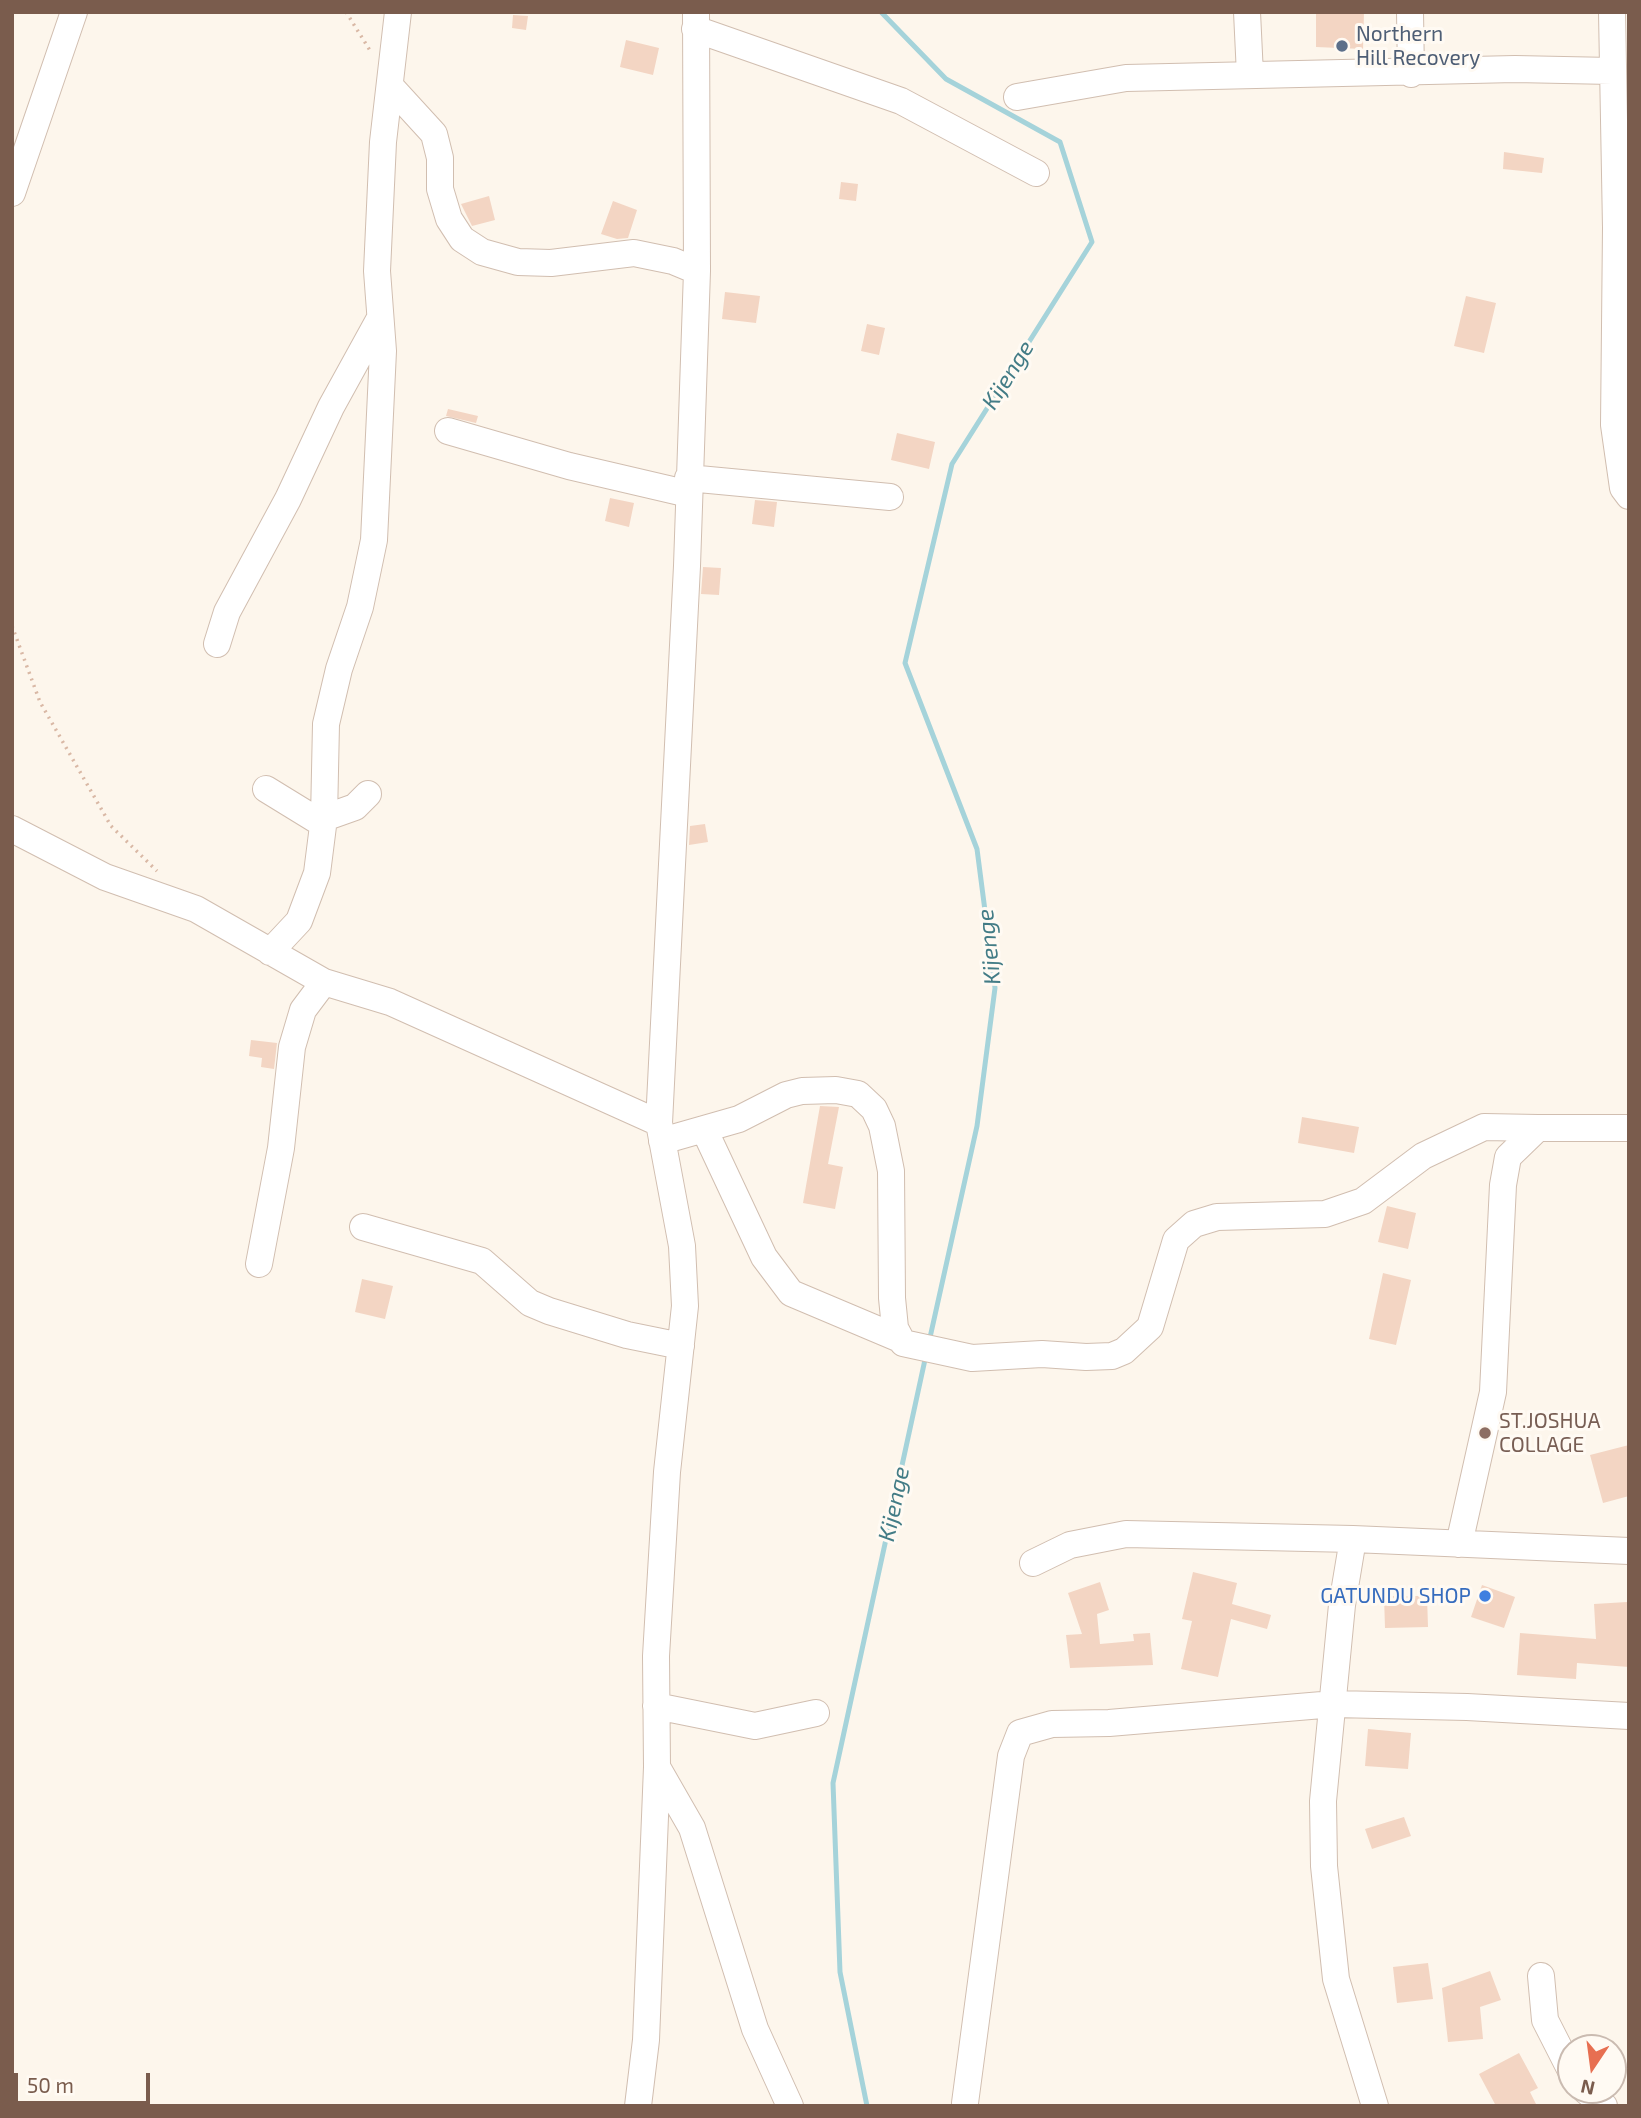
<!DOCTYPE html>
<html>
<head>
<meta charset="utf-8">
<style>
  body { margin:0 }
  #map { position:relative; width:1641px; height:2118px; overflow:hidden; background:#fdf6ec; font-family:"Exo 2",sans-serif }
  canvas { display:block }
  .frame { position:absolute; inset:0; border:14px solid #7a5c4d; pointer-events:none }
  .north { position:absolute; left:1557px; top:2034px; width:70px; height:70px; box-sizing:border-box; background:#fffaf3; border:2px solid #cabbb1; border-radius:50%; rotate:193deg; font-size:19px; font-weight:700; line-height:28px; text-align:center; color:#7a5c4d }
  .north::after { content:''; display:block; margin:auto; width:24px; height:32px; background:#e76f51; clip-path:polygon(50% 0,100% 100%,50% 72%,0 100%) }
  .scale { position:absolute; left:14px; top:2073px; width:136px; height:32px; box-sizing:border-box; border:4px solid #7a5c4d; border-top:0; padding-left:9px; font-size:21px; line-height:24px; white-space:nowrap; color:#7a5c4d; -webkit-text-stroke:5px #fffaf3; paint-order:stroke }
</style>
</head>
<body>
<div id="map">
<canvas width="1641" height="2118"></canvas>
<div class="frame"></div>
<div class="north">N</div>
<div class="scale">50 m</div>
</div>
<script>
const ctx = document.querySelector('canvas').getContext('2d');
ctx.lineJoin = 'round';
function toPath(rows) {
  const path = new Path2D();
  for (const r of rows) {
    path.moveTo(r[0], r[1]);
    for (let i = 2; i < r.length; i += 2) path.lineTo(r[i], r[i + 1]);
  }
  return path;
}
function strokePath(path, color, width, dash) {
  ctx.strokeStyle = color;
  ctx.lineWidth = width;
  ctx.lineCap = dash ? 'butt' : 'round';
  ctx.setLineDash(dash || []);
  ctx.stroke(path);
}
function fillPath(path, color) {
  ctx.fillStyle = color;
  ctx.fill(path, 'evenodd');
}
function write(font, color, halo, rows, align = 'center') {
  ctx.font = font + ' "Exo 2",sans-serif';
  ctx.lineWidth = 6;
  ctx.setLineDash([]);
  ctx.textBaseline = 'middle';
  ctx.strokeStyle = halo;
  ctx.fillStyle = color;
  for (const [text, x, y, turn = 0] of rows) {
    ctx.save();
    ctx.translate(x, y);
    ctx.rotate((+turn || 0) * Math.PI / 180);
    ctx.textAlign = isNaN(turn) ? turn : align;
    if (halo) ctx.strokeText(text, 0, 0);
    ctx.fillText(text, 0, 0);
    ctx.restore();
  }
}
const stream = toPath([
  [881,12,946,79,1060,142,1092,242,952,464,905,663,977,849,995,988,977,1126,929,1342],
  [867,2106,840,1972,833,1783,926,1355]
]);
const building = toPath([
  [1316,12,1364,12,1363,49,1316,47],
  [513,15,528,16,526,30,512,28],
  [626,40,659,48,653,75,620,67],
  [1504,152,1544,158,1542,173,1503,169],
  [841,182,858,184,856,201,839,199],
  [489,196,495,220,472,226,461,204],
  [613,201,637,210,628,238,617,239,601,234],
  [725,292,760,296,756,323,722,319],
  [1466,296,1496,303,1484,353,1454,346],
  [867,324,885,328,879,355,861,351],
  [448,409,478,416,476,423,446,416],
  [897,433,935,442,929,469,891,460],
  [610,498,634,503,629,527,605,521],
  [755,500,777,502,774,527,752,524],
  [703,567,721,568,719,595,701,594],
  [705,824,708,842,689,845,690,826],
  [251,1040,277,1043,274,1069,261,1067,262,1058,249,1056],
  [820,1106,839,1107,828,1164,843,1167,835,1209,803,1203],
  [1302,1117,1359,1127,1354,1153,1298,1143],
  [1387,1206,1416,1213,1408,1249,1378,1242],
  [1383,1273,1411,1280,1396,1345,1369,1339],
  [362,1279,393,1286,385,1319,355,1312],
  [1629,1445,1629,1496,1603,1503,1590,1455],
  [1193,1572,1237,1583,1232,1604,1271,1615,1267,1629,1231,1619,1218,1677,1181,1669,1192,1621,1182,1619],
  [1100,1582,1109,1610,1097,1614,1100,1644,1134,1641,1133,1634,1150,1633,1153,1665,1070,1668,1066,1635,1082,1634,1068,1593],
  [1482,1585,1515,1597,1504,1628,1471,1617],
  [1384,1596,1427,1596,1428,1627,1385,1628],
  [1627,1602,1629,1667,1577,1663,1576,1679,1517,1675,1520,1633,1596,1639,1594,1604],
  [1368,1729,1411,1733,1408,1769,1365,1766],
  [1404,1817,1411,1836,1372,1849,1365,1829],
  [1428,1963,1433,1999,1397,2003,1393,1967],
  [1490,1971,1501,2000,1480,2007,1483,2039,1448,2042,1442,1988],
  [1519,2053,1538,2088,1530,2092,1537,2106,1496,2106,1479,2074]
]);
const path = toPath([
  [346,12,371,52],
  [12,626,40,702,111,826,157,871]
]);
const minor = toPath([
  [1247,12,1250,75],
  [1410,12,1411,74],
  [1612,12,1616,228,1614,425,1623,488,1629,496],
  [695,29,901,101,1036,173],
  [391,87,434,134,440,158,440,189,449,219,462,239,482,252,518,262,551,263,634,253,673,261,697,271],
  [1017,97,1126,78,1515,69,1612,71],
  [12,193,74,12],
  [448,431,569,466,689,494],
  [688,478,890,497],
  [217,644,227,612,288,499,331,407,380,318],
  [266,789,323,824],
  [324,818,355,807,368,794],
  [12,829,105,877,196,909,324,982,390,1002,659,1123,682,1246,685,1306,667,1472,656,1656,657,1767,646,2040,638,2106],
  [270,952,299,921,317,873,324,818,326,724,339,669,360,607,374,540,383,351,377,271,383,142,398,12],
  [659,1123,687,566,697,271,696,12],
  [704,1129,764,1257,791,1293,900,1339],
  [662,1141,739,1119,786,1095,802,1091,836,1090,858,1094,874,1109,882,1126,891,1171,892,1298,895,1328,903,1343,972,1358,1042,1354,1086,1357,1112,1356,1124,1351,1150,1327,1176,1240,1194,1224,1217,1217,1325,1214,1363,1201,1423,1156,1484,1127,1538,1128],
  [363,1227,482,1261,530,1303,549,1311,627,1335,681,1346],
  [259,1264,281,1148,292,1047,303,1010,324,982],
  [1353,1539,1342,1605,1323,1801,1324,1866,1336,1979,1375,2106],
  [1459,1544,1493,1392,1503,1185,1508,1157,1538,1128,1629,1128],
  [1033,1563,1070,1545,1126,1534,1353,1539,1629,1551],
  [656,1706,755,1726,816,1713],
  [657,1767,692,1828,755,2029,790,2106],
  [1541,1976,1545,2020,1571,2071],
  [1585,2090,1604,2106],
  [965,2103,1011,1756,1020,1733,1052,1724,1109,1723,1334,1704,1467,1707,1629,1716]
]);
const markers = [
  [1342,46,7,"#5c6f8a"],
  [1485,1433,7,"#8d6e63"],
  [1485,1596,7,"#3f7fe0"]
];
const serviceNames = [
  ["Northern",1356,34],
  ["Hill Recovery",1356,58]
];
const educationNames = [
  ["ST.JOSHUA",1499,1421],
  ["COLLAGE",1499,1445]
];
const shopNames = [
  ["GATUNDU SHOP",1471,1596]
];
const waterNames = [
  ["Kijenge",1008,375,-58],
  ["Kijenge",989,947,-96],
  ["Kijenge",894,1504,-78]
];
strokePath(stream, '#a5d3da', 5);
fillPath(building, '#f3d5c3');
strokePath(minor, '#d1beb0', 28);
strokePath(path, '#d9b8a5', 3.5, [2, 5]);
strokePath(minor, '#fff', 26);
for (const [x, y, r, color] of markers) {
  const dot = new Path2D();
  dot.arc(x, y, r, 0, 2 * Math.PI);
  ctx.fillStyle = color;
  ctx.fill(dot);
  strokePath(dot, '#fffaf3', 2.5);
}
write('21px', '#4e5e75', '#fffaf3', serviceNames, 'left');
write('21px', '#785e54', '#fffaf3', educationNames, 'left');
write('21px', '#366cbe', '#fffaf3', shopNames, 'right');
write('italic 23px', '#437c86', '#fffaf3', waterNames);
</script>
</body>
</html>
